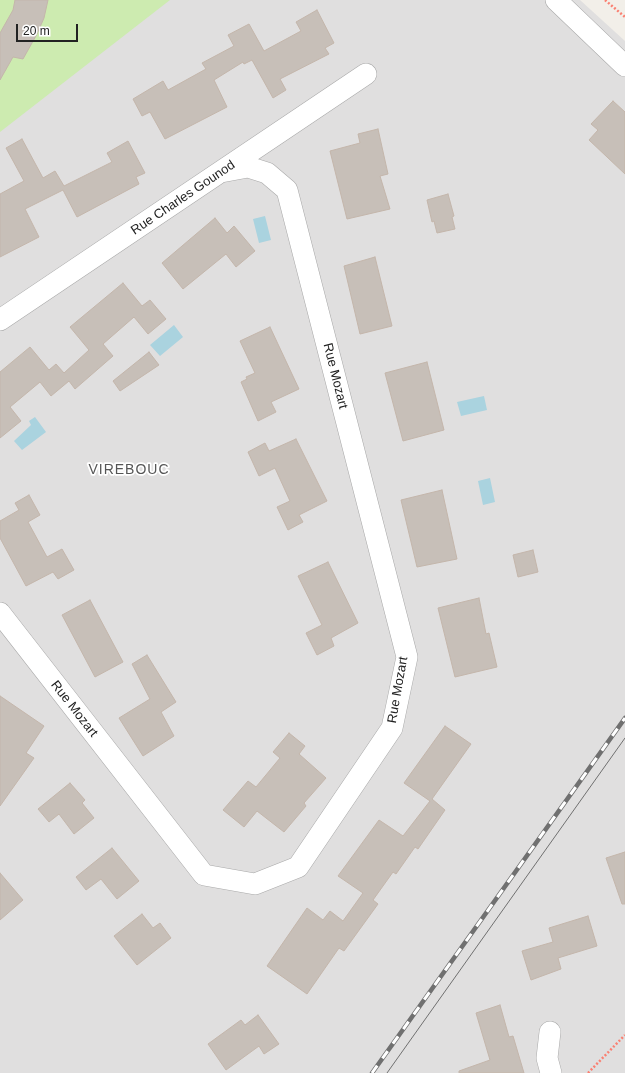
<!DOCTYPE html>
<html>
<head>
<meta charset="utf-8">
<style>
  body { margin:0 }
  #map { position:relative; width:625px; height:1073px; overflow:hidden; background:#f2efe9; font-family:Arial,sans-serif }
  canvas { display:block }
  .scale { position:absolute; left:16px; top:24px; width:62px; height:18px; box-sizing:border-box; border:2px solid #222; border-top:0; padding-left:5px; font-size:12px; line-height:14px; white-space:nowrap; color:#222; -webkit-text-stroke:3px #fff; paint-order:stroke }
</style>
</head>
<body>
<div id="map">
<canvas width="625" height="1073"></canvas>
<div class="scale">20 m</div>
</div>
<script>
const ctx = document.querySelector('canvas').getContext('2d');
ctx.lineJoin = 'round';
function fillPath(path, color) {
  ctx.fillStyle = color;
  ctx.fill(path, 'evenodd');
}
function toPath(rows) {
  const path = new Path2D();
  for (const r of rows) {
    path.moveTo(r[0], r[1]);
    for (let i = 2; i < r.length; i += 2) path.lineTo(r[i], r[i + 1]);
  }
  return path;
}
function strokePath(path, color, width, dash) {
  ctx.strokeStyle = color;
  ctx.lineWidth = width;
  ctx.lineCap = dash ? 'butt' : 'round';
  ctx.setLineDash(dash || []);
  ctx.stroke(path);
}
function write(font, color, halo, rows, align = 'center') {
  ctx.font = font + ' Arial,sans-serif';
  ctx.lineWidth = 3.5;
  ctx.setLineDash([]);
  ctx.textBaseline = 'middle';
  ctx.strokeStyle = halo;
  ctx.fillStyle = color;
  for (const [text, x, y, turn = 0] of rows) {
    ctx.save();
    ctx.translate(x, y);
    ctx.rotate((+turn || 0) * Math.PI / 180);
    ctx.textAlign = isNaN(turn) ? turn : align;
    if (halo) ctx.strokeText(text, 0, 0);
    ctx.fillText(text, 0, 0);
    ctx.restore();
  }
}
const residential = toPath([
  [0,0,580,0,625,41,625,1073,0,1073]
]);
const grass = toPath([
  [0,0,170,0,0,132]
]);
const water = toPath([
  [265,216,271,240,259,243,253,219],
  [174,325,183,337,160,356,150,345],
  [484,396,487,410,461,416,457,402],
  [35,417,46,432,22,450,14,441,31,425,29,421],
  [490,478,495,502,483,505,478,481]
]);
const building = toPath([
  [15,0,48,0,44,18,37,34,23,59,13,57,0,80,0,33,13,10,15,0],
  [317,10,334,43,325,48,329,54,280,79,286,90,273,98,252,60,244,64,243,62,214,80,227,107,165,139,150,112,142,116,133,99,163,81,168,90,206,69,202,63,234,46,228,35,249,24,264,51,301,31,296,22,317,10],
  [613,101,625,112,625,174,589,140,598,130,591,124,613,101],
  [378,129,388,174,380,176,390,209,347,219,330,151,360,143,358,134,378,129],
  [22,139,43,178,55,171,64,186,112,162,107,153,128,141,145,173,136,177,139,184,77,217,63,190,25,209,39,237,0,257,0,194,24,181,6,148,22,139],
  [448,194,454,216,452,217,455,229,437,233,434,221,432,222,427,200,448,194],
  [215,218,227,233,234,226,255,251,236,267,226,254,183,289,162,263,215,218],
  [375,257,392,326,360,334,344,266,375,257],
  [123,283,142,306,150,300,166,319,148,334,134,317,103,344,113,356,75,389,69,381,51,396,40,382,10,407,21,421,0,438,0,372,30,347,49,370,56,364,64,373,89,350,70,327,123,283],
  [270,327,299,389,271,402,276,412,258,421,241,382,247,379,246,377,255,373,240,341,270,327],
  [149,352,159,365,120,391,113,381,149,352],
  [427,362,444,430,403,441,385,373,427,362],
  [296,439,327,501,299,515,303,522,288,530,277,507,290,501,275,468,259,476,248,452,265,443,269,451,296,439],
  [442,490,457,559,417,567,401,500,442,490],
  [29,495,40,515,28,522,47,557,62,549,74,570,58,579,53,572,26,586,0,538,0,521,19,510,15,503,29,495],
  [533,550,538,572,518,577,513,555,533,550],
  [328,562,358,623,331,638,334,646,317,655,306,633,322,625,298,576,328,562],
  [479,598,486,634,489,633,497,667,455,677,438,608,479,598],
  [90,600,123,662,95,677,62,615,90,600],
  [147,655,176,702,161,712,174,736,143,756,119,718,150,699,132,664,147,655],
  [0,696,44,726,26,753,34,758,0,806,0,696],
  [445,726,471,744,432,799,445,810,418,849,415,847,396,874,393,872,373,900,378,904,344,951,339,948,307,994,267,966,307,908,323,920,330,911,343,921,363,893,338,876,379,820,403,836,430,801,404,783,445,726],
  [289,733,305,746,299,754,326,778,304,803,306,806,284,832,257,811,244,827,223,810,248,781,256,787,280,758,273,752,289,733],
  [70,783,85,800,82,803,94,818,74,834,59,814,49,822,38,809,70,783],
  [112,848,139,881,117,899,101,879,86,890,76,877,112,848],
  [625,852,625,904,622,904,606,858,625,852],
  [0,873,23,900,0,920,0,873],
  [142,914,153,928,160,923,171,938,137,965,114,936,142,914],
  [588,916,597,946,558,958,561,969,531,980,522,951,553,942,549,928,588,916],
  [500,1005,509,1037,513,1036,524,1073,459,1073,459,1071,490,1060,476,1013,500,1005],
  [258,1015,279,1044,264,1054,259,1046,226,1070,208,1044,241,1020,245,1025,258,1015]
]);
const path = toPath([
  [605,0,625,17],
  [588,1073,625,1035]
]);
const minor = toPath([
  [556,0,625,66],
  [0,320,366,74],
  [0,613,204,875,255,884,298,867,392,728,407,657,287,190,267,173,248,167,221,172],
  [550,1032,547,1058,551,1073]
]);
const tram = toPath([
  [387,1073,625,738]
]);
const rail = toPath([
  [372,1073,625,718]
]);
const streetNames = [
  ["Rue Charles Gounod",183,198,-34],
  ["Rue Mozart",335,376,76],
  ["Rue Mozart",398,690,-80],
  ["Rue Mozart",74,709,52]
];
const neighbourhoodNames = [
  ["VIREBOUC",129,470]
];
fillPath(residential, '#e0dfdf');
fillPath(grass, '#cdebb0');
fillPath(water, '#aad3df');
fillPath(building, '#c7bfb8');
strokePath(building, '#c4b6ab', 1);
strokePath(minor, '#a9a9a9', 22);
strokePath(path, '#fa8072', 2.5, [2, 2]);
strokePath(minor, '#fff', 21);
strokePath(tram, '#707070', 1);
strokePath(rail, '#707070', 4.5);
strokePath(rail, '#fff', 3, [9]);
write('13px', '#222', '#fff', streetNames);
ctx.letterSpacing = '1px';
write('14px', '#555', '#fff', neighbourhoodNames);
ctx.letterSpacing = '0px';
</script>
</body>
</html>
